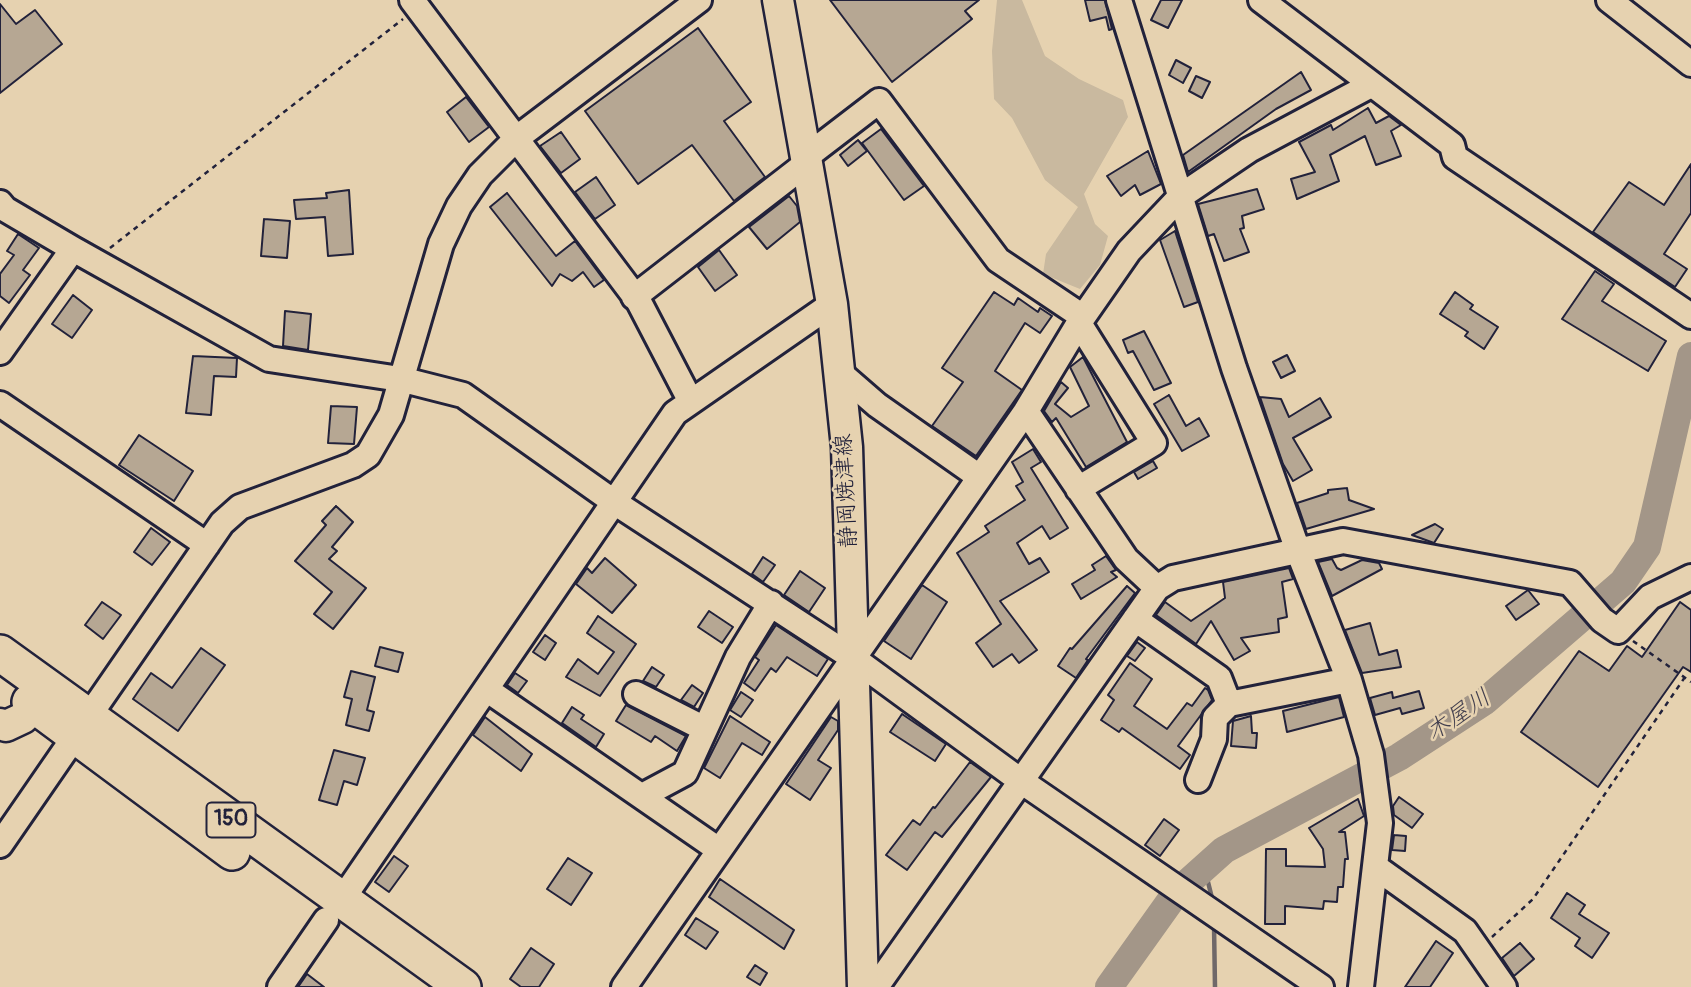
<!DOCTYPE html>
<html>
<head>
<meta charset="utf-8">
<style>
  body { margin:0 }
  canvas { display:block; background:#e6d2b0 }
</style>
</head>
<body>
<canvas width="1691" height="987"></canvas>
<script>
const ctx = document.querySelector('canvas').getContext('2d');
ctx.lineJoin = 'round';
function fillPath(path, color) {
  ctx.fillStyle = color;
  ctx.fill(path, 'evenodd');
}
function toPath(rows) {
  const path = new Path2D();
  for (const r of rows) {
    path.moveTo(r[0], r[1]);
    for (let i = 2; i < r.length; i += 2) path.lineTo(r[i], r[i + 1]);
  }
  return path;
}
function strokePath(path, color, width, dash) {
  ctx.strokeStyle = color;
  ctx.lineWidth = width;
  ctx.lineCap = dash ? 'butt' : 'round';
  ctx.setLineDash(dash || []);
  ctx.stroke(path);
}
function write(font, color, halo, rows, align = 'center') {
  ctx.font = font + ' Pangolin,"Klee One",sans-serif';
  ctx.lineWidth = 5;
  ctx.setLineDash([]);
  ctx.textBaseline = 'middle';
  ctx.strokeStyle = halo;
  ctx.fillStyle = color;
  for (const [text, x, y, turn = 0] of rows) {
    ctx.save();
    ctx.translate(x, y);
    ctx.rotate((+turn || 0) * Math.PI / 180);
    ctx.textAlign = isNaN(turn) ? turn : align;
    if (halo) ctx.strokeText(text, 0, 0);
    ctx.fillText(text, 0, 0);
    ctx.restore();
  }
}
const green = toPath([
  [997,0,1022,0,1045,56,1079,79,1123,100,1128,117,1084,194,1095,224,1108,236,1100,265,1080,289,1043,274,1046,254,1078,207,1045,180,1012,118,994,99,992,51]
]);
const stream = toPath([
  [1204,866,1213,902],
  [1214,925,1215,987]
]);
const river = toPath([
  [1109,987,1176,893,1224,850,1399,757,1485,701,1623,582,1647,547,1691,356]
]);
const building = toPath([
  [830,0,979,0,965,11,972,19,892,82,830,0],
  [1085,0,1105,0,1112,29,1109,30,1106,17,1090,21,1085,0],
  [1161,0,1182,0,1168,28,1151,20,1161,0],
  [0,4,16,24,35,10,62,44,0,93,0,4],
  [698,28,751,102,724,121,765,177,734,201,692,145,638,184,585,111,698,28],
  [1176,60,1191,68,1183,83,1169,75,1176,60],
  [1301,72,1311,90,1276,109,1188,172,1183,155,1301,72],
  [1196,76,1210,82,1202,98,1189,91,1196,76],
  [466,97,489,127,469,142,447,112,466,97],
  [1368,108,1376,123,1389,116,1401,125,1391,131,1401,156,1376,165,1365,136,1330,155,1339,181,1297,199,1291,179,1315,172,1299,142,1331,125,1333,130,1368,108],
  [881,129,924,186,904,200,862,143,881,129],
  [561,132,580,159,561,173,540,146,561,132],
  [858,140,867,151,848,166,840,155,858,140],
  [1148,151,1161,184,1140,195,1135,185,1121,196,1107,176,1148,151],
  [1691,164,1691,213,1664,254,1687,269,1675,287,1593,232,1629,182,1664,205,1691,164],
  [596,177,615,205,595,219,575,192,596,177],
  [1257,189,1264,209,1242,216,1244,228,1240,229,1249,252,1224,261,1214,234,1208,236,1198,204,1257,189],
  [349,190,353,254,328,256,325,217,296,219,294,200,327,198,326,193,349,190],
  [507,193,556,256,575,241,604,280,594,287,583,272,572,281,560,274,552,286,490,207,507,193],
  [789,196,797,206,800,222,767,249,749,227,789,196],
  [264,219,290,221,287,258,261,256,264,219],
  [1175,231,1198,302,1184,307,1160,240,1175,231],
  [18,234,39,248,23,270,30,275,9,303,0,296,0,274,14,255,7,251,18,234],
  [719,250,737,275,715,291,698,267,719,250],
  [1595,271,1614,284,1602,301,1666,341,1648,371,1562,319,1595,271],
  [994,292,1014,305,1018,298,1038,312,1040,308,1052,316,1040,333,1025,323,995,371,1022,390,976,456,932,426,963,382,942,368,994,292],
  [1455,292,1473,305,1470,309,1498,327,1484,349,1465,336,1468,332,1440,314,1455,292],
  [73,295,92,310,72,338,52,324,73,295],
  [285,311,311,314,308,350,283,346,285,311],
  [1144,331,1171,383,1154,390,1133,351,1128,353,1123,340,1144,331],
  [1287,355,1295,371,1281,378,1273,362,1287,355],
  [193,356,237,358,236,377,214,376,211,415,186,413,193,356],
  [1083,357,1127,442,1086,467,1056,418,1052,422,1044,411,1061,382,1068,388,1055,404,1071,417,1089,406,1070,367,1083,357],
  [1169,395,1186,426,1199,418,1209,436,1182,451,1154,404,1169,395],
  [1260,397,1281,399,1289,417,1320,398,1331,417,1293,438,1312,470,1293,481,1283,464,1260,397],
  [331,406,357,407,354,444,328,443,331,406],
  [139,435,193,471,174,501,119,465,139,435],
  [1033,449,1041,462,1031,468,1068,528,1050,539,1042,526,1017,543,1029,564,1040,558,1049,572,1000,601,1037,650,1019,663,1012,654,993,667,976,643,1001,624,957,553,989,532,985,526,1025,500,1016,486,1023,482,1012,462,1033,449],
  [1153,461,1157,468,1138,479,1134,472,1153,461],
  [1347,488,1349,500,1374,509,1306,529,1297,503,1328,493,1328,490,1347,488],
  [336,506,353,522,332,547,337,551,329,559,366,588,333,629,314,614,332,592,295,561,326,525,322,521,336,506],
  [1435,524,1443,529,1434,543,1412,535,1435,524],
  [151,528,170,542,152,565,134,552,151,528],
  [1106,556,1116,570,1111,572,1117,577,1081,599,1072,584,1095,570,1092,565,1106,556],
  [763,557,775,565,763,582,752,574,763,557],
  [605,558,636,585,612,613,576,584,587,568,592,573,605,558],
  [1332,559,1337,568,1341,570,1362,560,1379,563,1382,569,1332,596,1318,562,1332,559],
  [1289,568,1293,579,1282,582,1287,617,1278,619,1279,632,1241,638,1250,651,1234,660,1211,621,1196,644,1156,615,1165,602,1191,621,1225,598,1223,582,1289,568],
  [800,571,825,588,809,612,784,595,800,571],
  [922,585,947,602,911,659,884,641,922,585],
  [1127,586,1135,593,1086,659,1088,660,1076,678,1058,666,1070,648,1072,649,1127,586],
  [1528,590,1539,604,1516,620,1506,606,1528,590],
  [102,602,121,615,103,639,85,625,102,602],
  [1680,602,1691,610,1691,672,1683,667,1598,787,1521,732,1579,651,1609,671,1627,646,1642,657,1680,602],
  [709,611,733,627,722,643,698,627,709,611],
  [598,616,636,644,600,696,566,677,578,659,598,674,614,652,587,633,598,616],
  [1370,623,1379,655,1397,650,1401,667,1362,673,1345,630,1370,623],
  [776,625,828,659,817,676,787,657,776,672,771,668,755,691,744,683,759,660,755,657,776,625],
  [545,635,556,643,545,660,533,652,545,635],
  [1137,642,1145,648,1135,661,1127,656,1137,642],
  [380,647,403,653,398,672,375,666,380,647],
  [201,648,225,665,178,731,133,699,151,673,172,688,201,648],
  [1130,663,1152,679,1134,706,1167,729,1187,703,1192,706,1205,688,1208,690,1212,700,1178,746,1190,755,1180,769,1122,728,1119,732,1101,720,1114,700,1108,695,1130,663],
  [652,667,664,675,656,687,643,681,652,667],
  [351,671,375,677,367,710,374,712,369,731,346,725,352,699,344,697,351,671],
  [515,673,527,681,518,693,507,685,515,673],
  [692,685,703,693,694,707,681,700,692,685],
  [1419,691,1424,708,1402,714,1400,708,1375,715,1370,698,1392,692,1393,698,1419,691],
  [741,692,753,700,741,717,730,710,741,692],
  [1339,697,1344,717,1287,732,1283,711,1339,697],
  [626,705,686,736,677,751,655,736,651,742,616,721,626,705],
  [572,707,584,715,581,719,604,734,596,747,562,723,572,707],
  [902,714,946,744,935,761,890,732,902,714],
  [730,716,770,742,762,755,742,743,720,778,704,768,730,716],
  [1251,716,1252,733,1257,733,1256,748,1231,746,1233,721,1251,716],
  [485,717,532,754,521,771,473,735,485,717],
  [831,717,838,721,838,730,818,760,831,768,810,800,786,784,831,717],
  [334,750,365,758,357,785,344,781,337,805,319,800,334,750],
  [970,762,991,777,942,837,935,832,907,870,886,855,913,820,920,825,933,807,935,808,970,762],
  [1399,797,1423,814,1412,828,1394,815,1393,806,1399,797],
  [1358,799,1364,816,1339,832,1345,832,1348,859,1345,859,1343,887,1338,887,1337,902,1324,901,1323,909,1285,906,1285,924,1265,924,1266,849,1286,849,1286,866,1325,867,1323,849,1309,828,1358,799],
  [1164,819,1179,830,1160,856,1145,845,1164,819],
  [1394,835,1406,836,1405,851,1392,850,1394,835],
  [394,856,408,866,389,892,375,882,394,856],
  [568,858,592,873,571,905,547,889,568,858],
  [720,879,794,930,784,949,709,897,720,879],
  [1567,893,1585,905,1579,914,1609,933,1592,958,1575,946,1580,938,1551,918,1567,893],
  [696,918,718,932,706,949,685,935,696,918],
  [1436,941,1453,953,1430,987,1405,987,1436,941],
  [1520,943,1534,959,1514,976,1502,958,1520,943],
  [531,948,554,964,539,987,521,987,510,979,531,948],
  [755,965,767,973,760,985,747,977,755,965],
  [307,974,324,987,298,987,307,974]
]);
const path = toPath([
  [110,248,403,19],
  [1633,641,1691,682],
  [1492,937,1533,899,1685,677]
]);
const minor = toPath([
  [412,0,639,302,690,400],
  [1119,0,1234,368,1297,548,1349,680,1371,755,1380,823,1361,987],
  [1261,0,1452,145,1455,157,1691,316],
  [1609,0,1691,64],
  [806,157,879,101,998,260,1083,317],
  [0,203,5,209,73,249,269,359,400,379,463,395,614,502,853,658,1021,781,1321,987],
  [634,297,807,163],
  [0,352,73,249],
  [839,372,877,405,978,476],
  [0,404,207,545],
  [1026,411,1126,559,1157,588],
  [1078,489,1154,443,1079,323],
  [1135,619,1219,678,1229,704],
  [486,689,719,850],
  [636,694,705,729],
  [1198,780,1214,739,1215,718,1229,704,1349,680],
  [642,796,685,773,738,657,771,603],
  [0,845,222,523,240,507,353,465,368,455,391,415,441,244,459,206,480,175,517,138,699,0],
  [1377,868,1465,931,1504,987],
  [341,901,675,413,832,304],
  [280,987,326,920],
  [624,987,1026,411,1079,323,1129,251,1181,196,1249,150,1371,85],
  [876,987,1157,588,1173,578,1343,541,1570,583,1602,620,1618,631,1650,597,1691,577]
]);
const major = toPath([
  [778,0,832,304,847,447,863,987],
  [0,724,6,726,23,718,35,706]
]);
const highway = toPath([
  [0,653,463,987],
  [30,702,232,852]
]);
const shields = [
  [231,820,49]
];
const shieldNames = [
  ["150",231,820]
];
const streetNames = [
  ["静岡焼津線",847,491,-93]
];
const waterNames = [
  ["木屋川",1459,716,-34]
];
fillPath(green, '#c9b99f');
strokePath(stream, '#6f6869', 4.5);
strokePath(river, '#a39688', 28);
fillPath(building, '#b6a793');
strokePath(building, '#22223b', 2);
strokePath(minor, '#22223b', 30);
strokePath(major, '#22223b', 35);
strokePath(highway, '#22223b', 40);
strokePath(path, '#22223b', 2.5, [5, 5]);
strokePath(minor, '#e6d2b0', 24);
strokePath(major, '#e6d2b0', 30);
strokePath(highway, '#e6d2b0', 35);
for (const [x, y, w] of shields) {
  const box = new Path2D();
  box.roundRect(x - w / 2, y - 17.5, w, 35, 5);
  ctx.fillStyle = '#e6d2b0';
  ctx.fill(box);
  strokePath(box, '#22223b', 2);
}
write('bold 21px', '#22223b', null, shieldNames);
write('23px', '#22223b', '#e6d2b0', streetNames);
write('italic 24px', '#423f4e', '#e6d2b0', waterNames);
</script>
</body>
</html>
